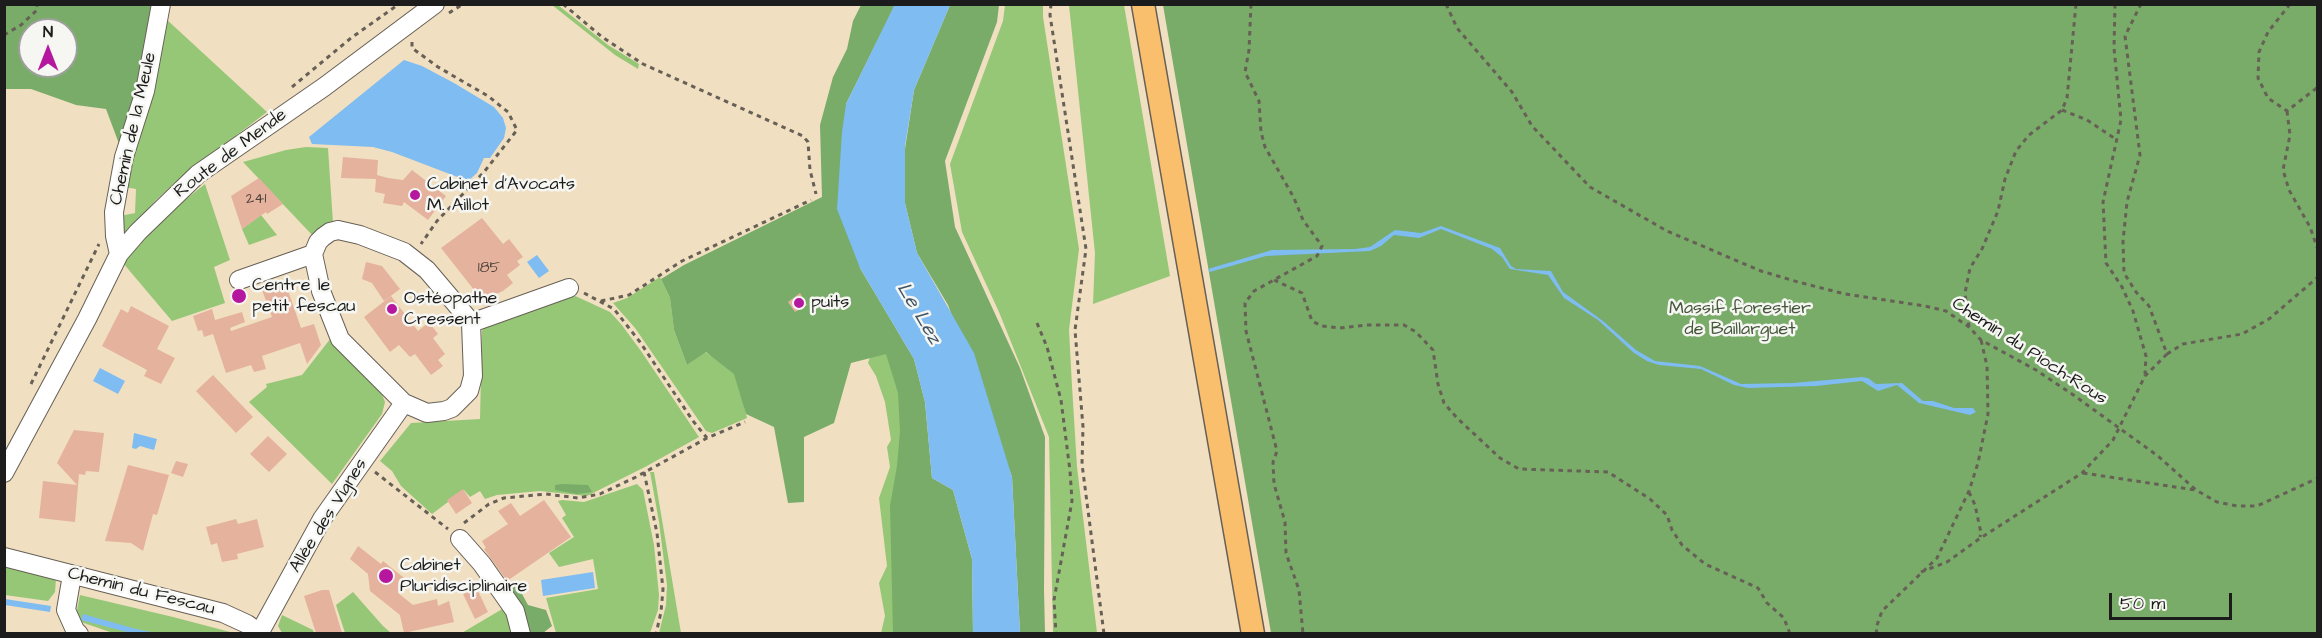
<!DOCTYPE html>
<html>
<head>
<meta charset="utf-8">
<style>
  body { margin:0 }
  #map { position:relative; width:2322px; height:638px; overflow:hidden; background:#f1dfc1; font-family:"Architects Daughter",sans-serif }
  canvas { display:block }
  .frame { position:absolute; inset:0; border:6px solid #1c1c1c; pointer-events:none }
  .north { position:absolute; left:18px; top:18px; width:60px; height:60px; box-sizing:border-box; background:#f6f6f2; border:2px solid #9f9f9c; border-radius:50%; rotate:0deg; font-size:16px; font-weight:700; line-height:24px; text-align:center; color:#1c1c1c }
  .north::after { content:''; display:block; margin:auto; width:21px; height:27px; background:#b5179e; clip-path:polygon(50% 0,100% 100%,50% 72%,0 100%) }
  .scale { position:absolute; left:2109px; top:593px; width:123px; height:27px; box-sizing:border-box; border:3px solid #1c1c1c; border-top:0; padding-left:8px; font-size:18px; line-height:21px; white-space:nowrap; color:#1c1c1c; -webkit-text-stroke:4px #f6f6f2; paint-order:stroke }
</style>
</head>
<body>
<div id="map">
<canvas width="2322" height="638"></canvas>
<div class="frame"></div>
<div class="north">N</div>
<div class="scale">50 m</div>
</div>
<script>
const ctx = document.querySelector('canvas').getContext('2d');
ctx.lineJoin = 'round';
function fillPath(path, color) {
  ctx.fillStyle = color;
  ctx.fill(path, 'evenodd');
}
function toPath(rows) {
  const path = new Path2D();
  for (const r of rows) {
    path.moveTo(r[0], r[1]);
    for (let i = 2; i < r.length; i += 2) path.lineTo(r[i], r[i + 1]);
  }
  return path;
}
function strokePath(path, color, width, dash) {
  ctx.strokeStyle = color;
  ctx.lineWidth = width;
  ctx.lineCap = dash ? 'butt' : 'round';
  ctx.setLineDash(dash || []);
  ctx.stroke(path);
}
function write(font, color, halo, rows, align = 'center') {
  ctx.font = font + ' "Architects Daughter",sans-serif';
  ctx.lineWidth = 5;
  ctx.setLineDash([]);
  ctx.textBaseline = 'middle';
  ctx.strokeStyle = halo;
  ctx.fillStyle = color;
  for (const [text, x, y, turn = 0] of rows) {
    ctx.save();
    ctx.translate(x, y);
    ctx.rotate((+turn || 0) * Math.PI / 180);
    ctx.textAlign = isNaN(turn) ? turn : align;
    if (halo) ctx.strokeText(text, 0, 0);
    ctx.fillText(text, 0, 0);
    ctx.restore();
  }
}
const green = toPath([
  [552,5,558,5,608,45,639,64,638,69,615,55],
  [1005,5,1043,5,1043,17,1079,249,1069,330,1072,386,1077,467,1097,633,1053,633,1049,437,999,312,962,232,950,164,1003,21],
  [1069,5,1124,5,1170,276,1093,304,1095,253],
  [165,18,267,112,179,179,157,199,119,241,120,216,135,213,136,189,124,187],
  [306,147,328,148,333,223,314,237,243,162,286,150],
  [205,184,230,260,214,267,225,303,172,321,123,263,141,240,161,219],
  [261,215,277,235,249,245,242,229],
  [660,277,670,298,674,330,687,365,705,352,735,370,747,418,712,433,706,431,635,328,613,303,627,298],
  [571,294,610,312,621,324,641,351,699,437,645,467,587,496,540,491,497,495,485,499,480,491,470,497,464,490,432,514,401,486,392,471,380,461,411,423,480,419,482,331,485,326],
  [331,338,380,389,385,402,382,414,332,484,249,402,267,387,266,384,302,375],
  [888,346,906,366,946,633,881,633,885,616,879,583,887,566,879,498,890,467,887,447,891,440,885,402,876,376,868,363,872,351],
  [650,472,654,472,681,633,659,633,666,605,667,585,659,522],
  [637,484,643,490,654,545,659,595,658,610,650,633,556,633,546,598,598,589,593,559,559,567,549,553,574,537,562,518,566,515,558,501,562,500,584,502],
  [4,565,56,578,55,592,48,601,5,595],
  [353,592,383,626,391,633,345,633,336,605],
  [80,595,173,617,234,633,113,633,75,620],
  [504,608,516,634,460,634],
  [282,615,313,630,314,633,282,633,278,626]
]);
const forest = toPath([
  [4,5,161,5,124,157,106,109,76,105,31,89,5,89],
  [30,30,66,30,66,66,30,66],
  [861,5,895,5,846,104,860,268,914,359,925,402,932,478,953,490,972,559,973,633,893,633,890,506,897,466,900,431,898,393,886,354,851,363,834,423,804,437,804,502,788,503,774,427,746,414,734,374,706,352,687,365,674,330,670,298,661,279,684,265,822,197,820,125,833,77,847,49,853,21],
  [950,5,999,5,997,22,945,161,955,227,1020,368,1045,437,1044,590,1045,633,1020,633,1012,477,948,305,917,253,905,203,905,149,914,90],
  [1163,5,2317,5,2317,633,1271,633],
  [562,484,588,485,592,492,577,494,555,490,555,485],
  [515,581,528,605,546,610,552,626,543,633,527,633,504,588]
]);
const water = toPath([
  [895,4,950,5,914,90,905,146,905,203,917,253,974,353,1012,477,1020,633,973,633,972,559,953,490,932,478,925,402,914,359,860,268,837,209,842,132,846,104],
  [404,60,422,66,454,83,494,107,503,118,506,128,504,138,490,158,484,158,477,173,468,181,392,152,373,147,312,144,309,137],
  [1441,226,1500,248,1511,266,1516,269,1551,271,1563,292,1603,321,1636,350,1655,361,1700,366,1741,384,1793,383,1862,377,1868,378,1876,384,1902,383,1923,401,1933,401,1954,408,1973,408,1976,412,1970,415,1919,403,1897,385,1878,391,1862,381,1816,386,1748,388,1734,385,1701,369,1659,365,1647,361,1634,353,1598,320,1564,298,1548,275,1510,269,1502,257,1492,249,1441,229,1419,238,1394,235,1381,246,1370,251,1266,256,1210,272,1208,269,1272,250,1355,249,1370,247,1395,230,1421,233],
  [537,255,549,271,539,278,527,262],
  [100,368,125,381,118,394,93,381],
  [134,433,157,439,154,450,140,446,136,449,132,448],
  [593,572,595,588,543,596,541,580],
  [5,599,51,606,50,612,5,605],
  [83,614,136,629,156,633,131,633,81,620]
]);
const building = toPath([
  [343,157,378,160,377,175,388,178,403,180,412,170,446,196,428,220,404,202,402,206,383,203,385,194,375,192,376,179,341,178],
  [259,178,283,204,267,214,266,212,242,229,231,196],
  [482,218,503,244,509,239,523,257,517,261,520,265,507,275,513,283,503,291,482,300,441,248],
  [366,262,382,266,400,289,384,301,372,283,362,279],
  [285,282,301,328,314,324,321,345,307,364,300,343,262,356,266,369,254,372,251,365,226,373,213,334,204,337,202,330,198,331,193,316,212,309,215,320,242,312,245,322,230,328,231,331,272,317,262,290],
  [800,293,807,305,795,312,788,302],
  [391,296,418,331,429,322,438,334,433,338,445,354,438,360,443,366,431,375,415,354,410,357,399,345,390,352,364,317],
  [131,306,169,326,157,349,175,358,161,384,144,376,147,370,102,346,121,309,128,313],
  [213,375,253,417,236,433,196,391],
  [74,430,104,433,99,472,86,471,85,475,79,474,75,522,39,518,43,481,77,485,57,463],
  [268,436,287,454,269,472,250,454],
  [176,461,188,464,183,477,171,473],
  [128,465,169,475,157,515,153,514,143,551,131,543,105,541],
  [463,489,472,503,456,514,447,500],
  [544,500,571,537,507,581,484,549,486,548,482,541,508,524,498,511,511,503,520,516],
  [236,519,238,524,257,519,264,547,237,554,238,559,222,562,217,543,211,545,206,527],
  [358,546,381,564,383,561,408,581,398,593,413,605,437,599,438,606,449,601,454,622,404,633,400,615,370,591,368,574,350,559],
  [476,587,488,612,475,619,463,594],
  [322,590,329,590,342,633,316,633,304,596]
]);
const path = toPath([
  [563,4,602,37,643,64,803,136,808,142,810,170,816,194],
  [1051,4,1050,15,1086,249,1075,330,1083,427,1082,464,1104,634],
  [1251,4,1249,50,1245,72,1259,101,1261,132,1265,147,1294,198,1303,220,1322,246,1317,256,1254,291,1245,303,1246,331,1277,451,1273,462,1274,484,1285,522,1286,553,1299,590,1303,634],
  [1446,4,1457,28,1512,92,1532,126,1590,187,1667,231,1761,271,1798,282,1845,294,1925,306,1946,311,1969,327,1981,340,2036,370,2072,394,2158,456,2196,490,2217,502,2237,506,2257,506,2318,478],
  [2115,4,2114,48,2121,120,2103,202,2106,263,2122,287,2133,311,2146,356,2145,374],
  [2290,4,2268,32,2259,52,2258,78,2268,98,2287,111,2318,87],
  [449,13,463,4],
  [4,35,21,25,37,10,37,4],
  [412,42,412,48,438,67,488,96,508,112,517,130,484,172,437,221,421,244],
  [292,87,351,38,399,4],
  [2062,110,2087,120,2117,140],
  [2287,111,2290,135,2283,170,2289,190,2310,227,2318,250],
  [1274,280,1302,293,1312,321,1322,326,1340,328,1366,325,1404,325,1416,332,1433,350,1438,384,1444,403,1457,418,1500,458,1519,469,1608,472,1650,499,1667,515,1672,530,1682,545,1705,564,1758,588,1767,603,1784,618,1790,634],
  [584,293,614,309,640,342,693,421,707,438],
  [601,301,629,295,682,261,811,200],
  [1037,323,1047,347,1061,400,1070,471,1072,501,1054,600,1056,634],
  [1969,327,1965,293,1970,268,1982,249,1998,211,2005,179,2016,151,2029,135,2062,110,2067,98,2076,4],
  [2167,354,2183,344,2242,334,2269,319,2318,277],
  [31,384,99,244],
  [375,472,448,529],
  [644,472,657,533,663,589,661,612,656,634],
  [2083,473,2195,490],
  [1969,492,1975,505,1981,533,1980,537],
  [464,523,489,504,504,498,546,494,578,498,600,494,636,477,707,438,745,422],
  [1921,572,1947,562,1979,539,2082,473,2113,440,2145,376,2167,354,2149,306,2136,292,2124,273,2123,241,2127,202,2140,155,2125,36,2141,4],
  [1877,634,1876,628,1882,611,1937,558,1969,491,1978,463,1988,414,1987,366,1981,340]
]);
const minor = toPath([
  [338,230,360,235,404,252,427,270,466,316,471,323,473,376,469,391,452,408,444,411,427,413,404,403,340,339,321,291,313,254,318,242,323,237,330,232,338,230],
  [119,254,115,236,114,212,124,157,145,91,161,4],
  [239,280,313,254],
  [471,323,569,288],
  [4,473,87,319,119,254,138,232,198,174,324,87,435,4],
  [460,539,482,564,515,611,521,634],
  [4,557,223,613,247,624,261,634],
  [72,575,66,610,75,630,79,634],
  [260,632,322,519,404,403]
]);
const major = toPath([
  [1143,4,1253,634]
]);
const markers = [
  [415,195,6,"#b5179e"],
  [239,296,8,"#b5179e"],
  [799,303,6,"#b5179e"],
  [392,309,6,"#b5179e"],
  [386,576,8,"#b5179e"]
];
const numberNames = [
  ["241",256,200],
  ["185",489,269]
];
const streetNames = [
  ["Chemin de la Meule",134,129,-77],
  ["Route de Mende",231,154,-37],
  ["Chemin du Pioch-Rous",2029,352,33],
  ["Allée des Vignes",329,516,-58],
  ["Chemin du Fescau",141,592,14]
];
const poiNames = [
  ["Cabinet d'Avocats",427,185],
  ["M. Aillot",427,206],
  ["Centre le",252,286],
  ["petit fescau",252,307],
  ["Ostéopathe",404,299],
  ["Cressent",404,320],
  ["puits",811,303],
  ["Cabinet",400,566],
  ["Pluridisciplinaire",400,587]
];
const parkNames = [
  ["Massif forestier",1740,309],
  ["de Baillarguet",1740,330]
];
const waterNames = [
  ["Le Lez",918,314,59]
];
fillPath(green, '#95c777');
fillPath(forest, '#78ac68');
fillPath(water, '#7ebcf1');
fillPath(building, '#e4b29d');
strokePath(minor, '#676056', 20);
strokePath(major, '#676056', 25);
strokePath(path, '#676056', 3, [4.5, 4.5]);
strokePath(minor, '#fff', 18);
strokePath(major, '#f9bf6d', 22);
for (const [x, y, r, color] of markers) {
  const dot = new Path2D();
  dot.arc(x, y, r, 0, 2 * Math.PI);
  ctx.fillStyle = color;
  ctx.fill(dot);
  strokePath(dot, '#f6f6f2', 2);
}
write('15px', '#4e423c', null, numberNames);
write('18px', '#1c1c1c', '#f6f6f2', streetNames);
write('18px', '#1c1c1c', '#f6f6f2', poiNames, 'left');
write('18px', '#46583c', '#f6f6f2', parkNames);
write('italic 20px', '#3e5467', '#f6f6f2', waterNames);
</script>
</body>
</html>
